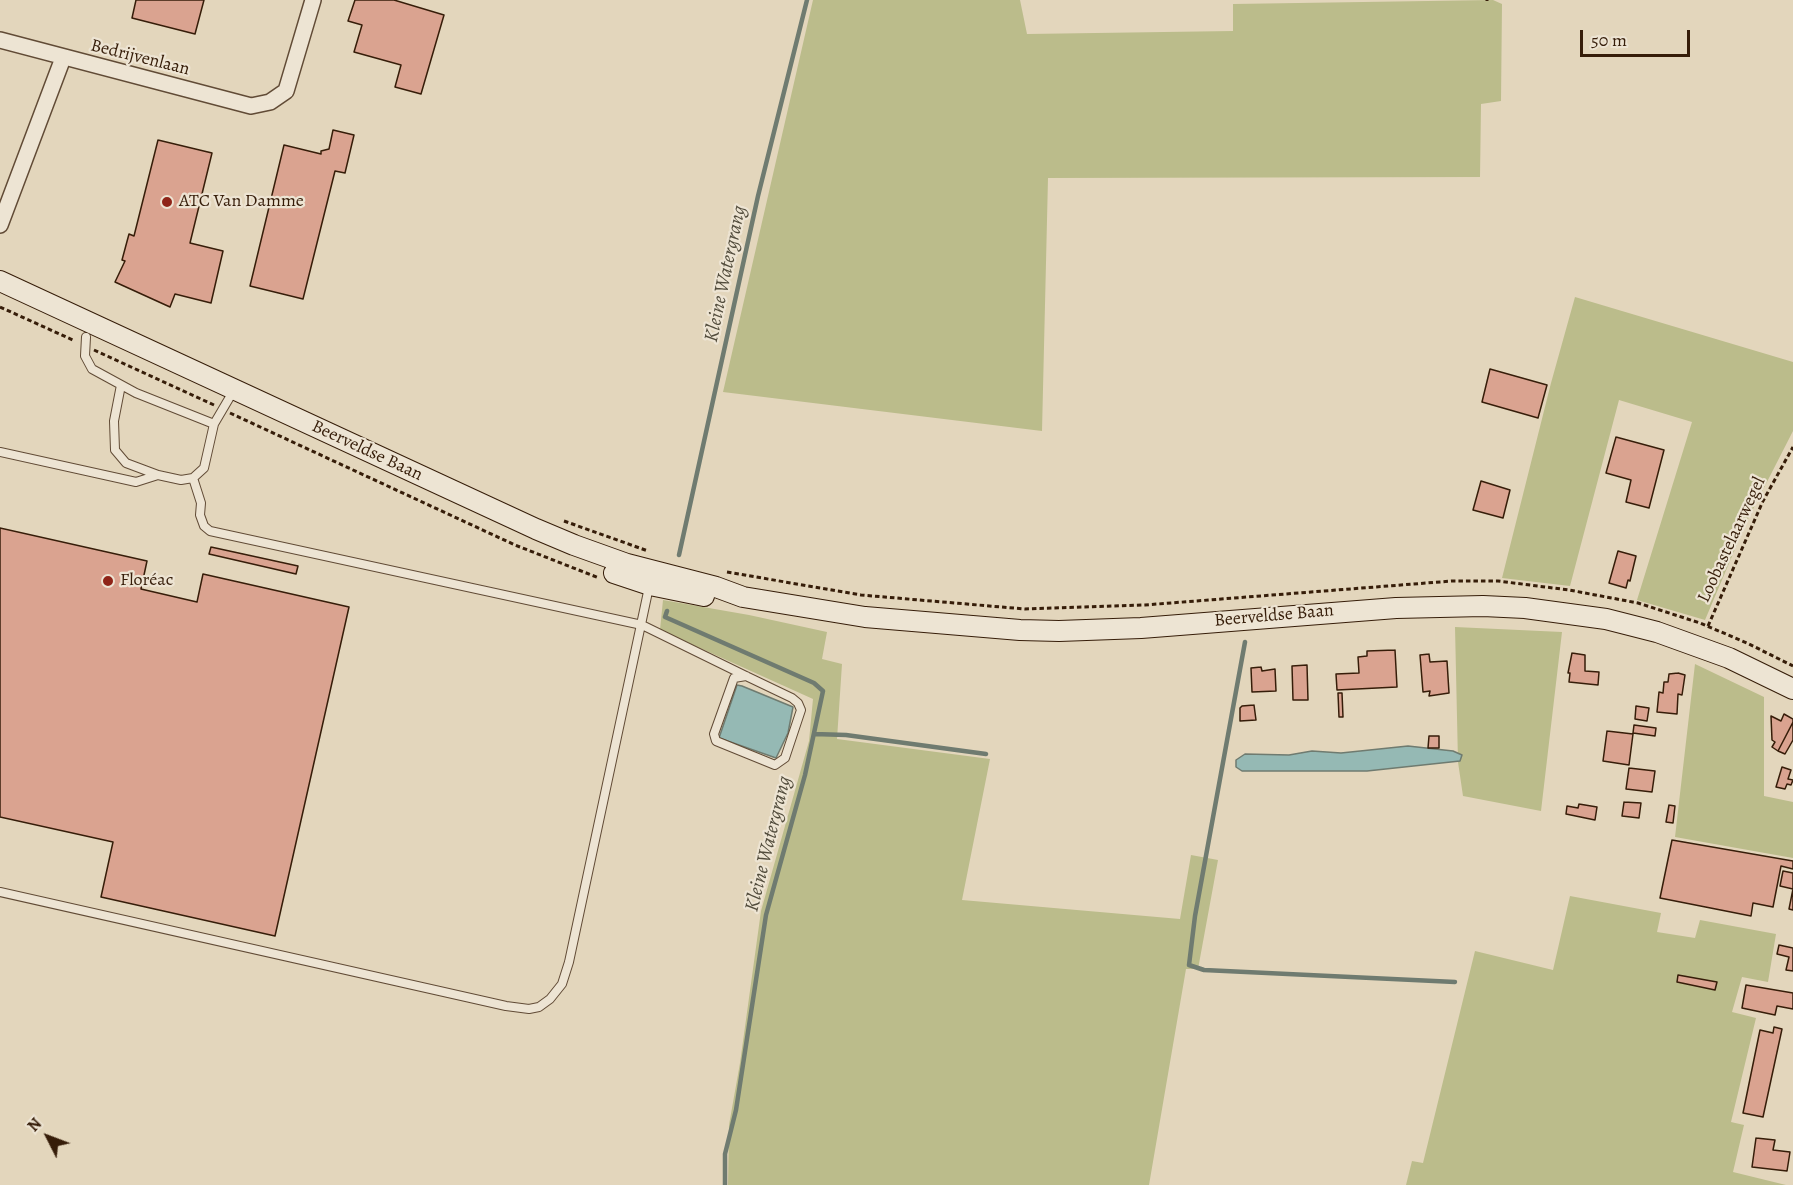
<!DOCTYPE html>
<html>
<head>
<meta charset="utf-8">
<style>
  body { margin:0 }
  #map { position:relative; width:1793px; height:1185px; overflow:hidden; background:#e3d6bc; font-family:Alegreya,serif }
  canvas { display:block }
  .north { position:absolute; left:18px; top:1107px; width:60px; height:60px; -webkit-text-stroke:4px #ede4d3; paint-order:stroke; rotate:312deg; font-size:16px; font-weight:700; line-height:24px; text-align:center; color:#361d09 }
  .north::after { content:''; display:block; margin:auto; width:21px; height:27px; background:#361d09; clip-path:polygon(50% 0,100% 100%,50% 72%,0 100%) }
  .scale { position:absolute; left:1580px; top:30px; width:110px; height:27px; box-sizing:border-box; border:3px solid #361d09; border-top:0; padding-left:8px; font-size:18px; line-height:21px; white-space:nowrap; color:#361d09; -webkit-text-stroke:4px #ede4d3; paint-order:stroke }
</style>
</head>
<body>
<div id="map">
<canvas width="1793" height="1185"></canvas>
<div class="north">N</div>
<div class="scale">50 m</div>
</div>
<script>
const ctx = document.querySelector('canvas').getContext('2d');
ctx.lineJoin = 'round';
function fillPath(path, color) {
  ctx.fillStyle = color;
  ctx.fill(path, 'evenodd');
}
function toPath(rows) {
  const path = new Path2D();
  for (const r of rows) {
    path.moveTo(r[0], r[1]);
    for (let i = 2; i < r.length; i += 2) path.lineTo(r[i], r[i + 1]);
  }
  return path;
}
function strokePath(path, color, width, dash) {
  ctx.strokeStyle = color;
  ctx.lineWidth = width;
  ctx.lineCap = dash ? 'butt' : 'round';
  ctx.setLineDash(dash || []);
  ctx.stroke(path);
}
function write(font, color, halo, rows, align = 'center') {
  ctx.font = font + ' Alegreya,serif';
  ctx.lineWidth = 4.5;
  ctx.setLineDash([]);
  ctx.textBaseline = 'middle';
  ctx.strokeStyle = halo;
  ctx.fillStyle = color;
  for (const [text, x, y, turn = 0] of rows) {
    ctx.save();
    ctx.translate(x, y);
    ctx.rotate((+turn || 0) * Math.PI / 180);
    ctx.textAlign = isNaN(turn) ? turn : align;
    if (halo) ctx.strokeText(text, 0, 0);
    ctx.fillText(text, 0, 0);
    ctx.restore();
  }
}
const green = toPath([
  [813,0,1020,0,1027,34,1233,31,1233,4,1493,0,1502,4,1501,101,1481,104,1480,177,1048,178,1042,431,723,392],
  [1575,297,1793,362,1793,431,1747,521,1705,620,1637,600,1692,422,1619,400,1570,586,1502,578,1551,383],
  [663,600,749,615,827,632,822,659,842,664,837,739,990,759,962,900,1180,919,1191,855,1218,860,1198,969,1186,969,1149,1185,728,1185,729,1125,740,1063,761,911,809,741,813,699,660,630],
  [1455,627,1562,632,1541,811,1463,796,1458,762],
  [1695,664,1764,697,1764,796,1793,802,1793,858,1675,837],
  [1570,896,1661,913,1657,932,1695,938,1700,920,1776,934,1768,982,1742,977,1732,1012,1756,1018,1731,1122,1744,1125,1733,1172,1786,1185,1406,1185,1412,1161,1423,1163,1475,951,1553,970]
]);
const water = toPath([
  [737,685,742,686,793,707,788,733,776,758,719,738,737,685],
  [1408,746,1453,751,1462,755,1460,761,1367,771,1242,771,1236,767,1236,760,1245,754,1289,755,1312,751,1341,753,1408,746]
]);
const stream = toPath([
  [679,555,758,196,807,0],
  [667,611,665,617,814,683,823,691,805,775,766,915,736,1110,725,1154,725,1185],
  [1245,642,1195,916,1189,965,1204,970,1455,982],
  [814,734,846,735,986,754]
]);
const building = toPath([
  [136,0,204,0,195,34,132,18,136,0],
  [355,0,394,0,444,15,421,94,395,87,401,65,354,52,362,25,348,21,355,0],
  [333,130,354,135,345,173,335,171,303,299,250,286,284,145,321,154,321,151,329,149,333,130],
  [158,140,212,153,190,243,223,251,211,303,175,294,170,307,115,282,125,261,122,260,129,234,134,236,158,140],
  [1490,369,1547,385,1538,418,1482,402,1490,369],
  [1616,437,1664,450,1649,508,1626,502,1631,480,1606,473,1616,437],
  [1481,481,1510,490,1503,518,1473,510,1481,481],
  [0,528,147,561,141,589,197,602,203,574,349,607,275,936,101,897,113,842,0,817,0,528],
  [211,547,298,566,296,574,209,554,211,547],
  [1618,551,1636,556,1630,581,1628,580,1626,588,1609,583,1618,551],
  [1395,650,1397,687,1337,690,1336,674,1359,673,1358,657,1367,656,1367,651,1395,650],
  [1572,653,1585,655,1585,671,1599,672,1598,685,1569,682,1570,673,1568,673,1572,653],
  [1429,654,1430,662,1447,661,1449,693,1429,696,1430,691,1423,692,1420,655,1429,654],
  [1307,665,1308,700,1293,700,1292,666,1307,665],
  [1261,667,1262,671,1275,669,1276,691,1252,692,1251,668,1261,667],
  [1678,673,1685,675,1682,695,1678,694,1677,714,1657,712,1659,692,1663,693,1664,682,1668,682,1669,674,1678,673],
  [1338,693,1342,693,1343,717,1339,717,1338,693],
  [1254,705,1256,720,1240,721,1240,708,1242,706,1254,705],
  [1636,706,1649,708,1647,721,1635,719,1636,706],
  [1784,714,1793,719,1793,722,1778,751,1772,747,1775,742,1772,740,1771,716,1781,721,1784,714],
  [1793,722,1793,740,1785,754,1778,751,1793,722],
  [1634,725,1656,728,1655,736,1633,733,1634,725],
  [1607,731,1633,734,1629,765,1603,761,1607,731],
  [1429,736,1439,736,1439,748,1428,748,1429,736],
  [1782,767,1791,770,1788,779,1793,780,1791,785,1787,784,1785,789,1776,787,1782,767],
  [1629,768,1655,771,1652,792,1626,789,1629,768],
  [1624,802,1641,803,1639,818,1622,816,1624,802],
  [1579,804,1597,807,1595,820,1566,814,1567,806,1578,808,1579,804],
  [1669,805,1675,806,1673,823,1666,822,1669,805],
  [1672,840,1793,861,1793,869,1781,866,1773,907,1753,903,1751,916,1660,898,1672,840],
  [1783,871,1793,873,1793,910,1789,909,1793,889,1780,886,1783,871],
  [1779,945,1793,948,1793,971,1786,970,1789,957,1777,954,1779,945],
  [1678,975,1717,982,1715,990,1677,982,1678,975],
  [1746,985,1793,993,1793,1009,1777,1006,1775,1015,1742,1008,1746,985],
  [1774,1027,1782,1029,1763,1117,1743,1113,1760,1030,1773,1033,1774,1027],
  [1756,1138,1775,1140,1773,1150,1790,1152,1787,1171,1752,1167,1756,1138]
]);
const path = toPath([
  [1487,1,1487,0],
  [0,307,75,341],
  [94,350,214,405],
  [230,413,515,545,599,578],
  [564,521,648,551],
  [727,572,861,595,1025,609,1145,605,1452,581,1498,581,1569,590,1638,603,1700,623,1747,643,1793,666],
  [1708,626,1763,501,1793,447]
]);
const service = toPath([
  [86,337,85,356,92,369,136,393,214,424],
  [121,385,114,421,115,450,126,463,158,475,181,480,193,478,204,468,214,424,234,390],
  [0,452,136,482,158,475],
  [193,478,201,503,200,515,204,526,210,531,642,625,746,676,792,698,798,703,801,710,785,758,775,765,716,741,714,734,734,678,746,676],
  [0,892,506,1006,529,1009,539,1007,550,999,562,984,569,962,649,587]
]);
const minor = toPath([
  [0,40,251,106,270,102,286,91,313,0],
  [0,225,63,58]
]);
const secondary = toPath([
  [0,281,536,529,574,545,627,564,716,587,743,597,865,617,1020,630,1059,631,1141,628,1396,608,1483,606,1525,608,1606,619,1657,632,1729,658,1793,689],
  [614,573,650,585,704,596]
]);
const markers = [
  [167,202,6,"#8f2418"],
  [108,581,6,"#8f2418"]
];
const streetNames = [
  ["Bedrijvenlaan",140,58,14],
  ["Beerveldse Baan",367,451,25],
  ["Loobastelaarwegel",1732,540,-65],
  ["Beerveldse Baan",1274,616,-5]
];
const poiNames = [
  ["ATC Van Damme",179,202],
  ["Floréac",120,581]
];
const waterNames = [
  ["Kleine Watergrang",726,274,-78],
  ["Kleine Watergrang",769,844,-76]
];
fillPath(green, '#bbbc8b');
fillPath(water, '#95b9b4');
strokePath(water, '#6f7b70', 1.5);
strokePath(stream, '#6f7b70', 4.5);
fillPath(building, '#daa390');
strokePath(building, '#361d09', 1.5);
strokePath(service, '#614b36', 10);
strokePath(minor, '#614b36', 18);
strokePath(secondary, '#361d09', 22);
strokePath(path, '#361d09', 3, [4.5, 3]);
strokePath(service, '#ede4d3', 8);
strokePath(minor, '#ede4d3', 15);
strokePath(secondary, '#ede4d3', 20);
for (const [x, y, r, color] of markers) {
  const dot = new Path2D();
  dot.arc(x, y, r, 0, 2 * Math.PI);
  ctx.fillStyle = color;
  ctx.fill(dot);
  strokePath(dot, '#ede4d3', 2);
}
write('18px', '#361d09', '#ede4d3', streetNames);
write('18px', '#361d09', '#ede4d3', poiNames, 'left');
write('italic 20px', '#524c3c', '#ede4d3', waterNames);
</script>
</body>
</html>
